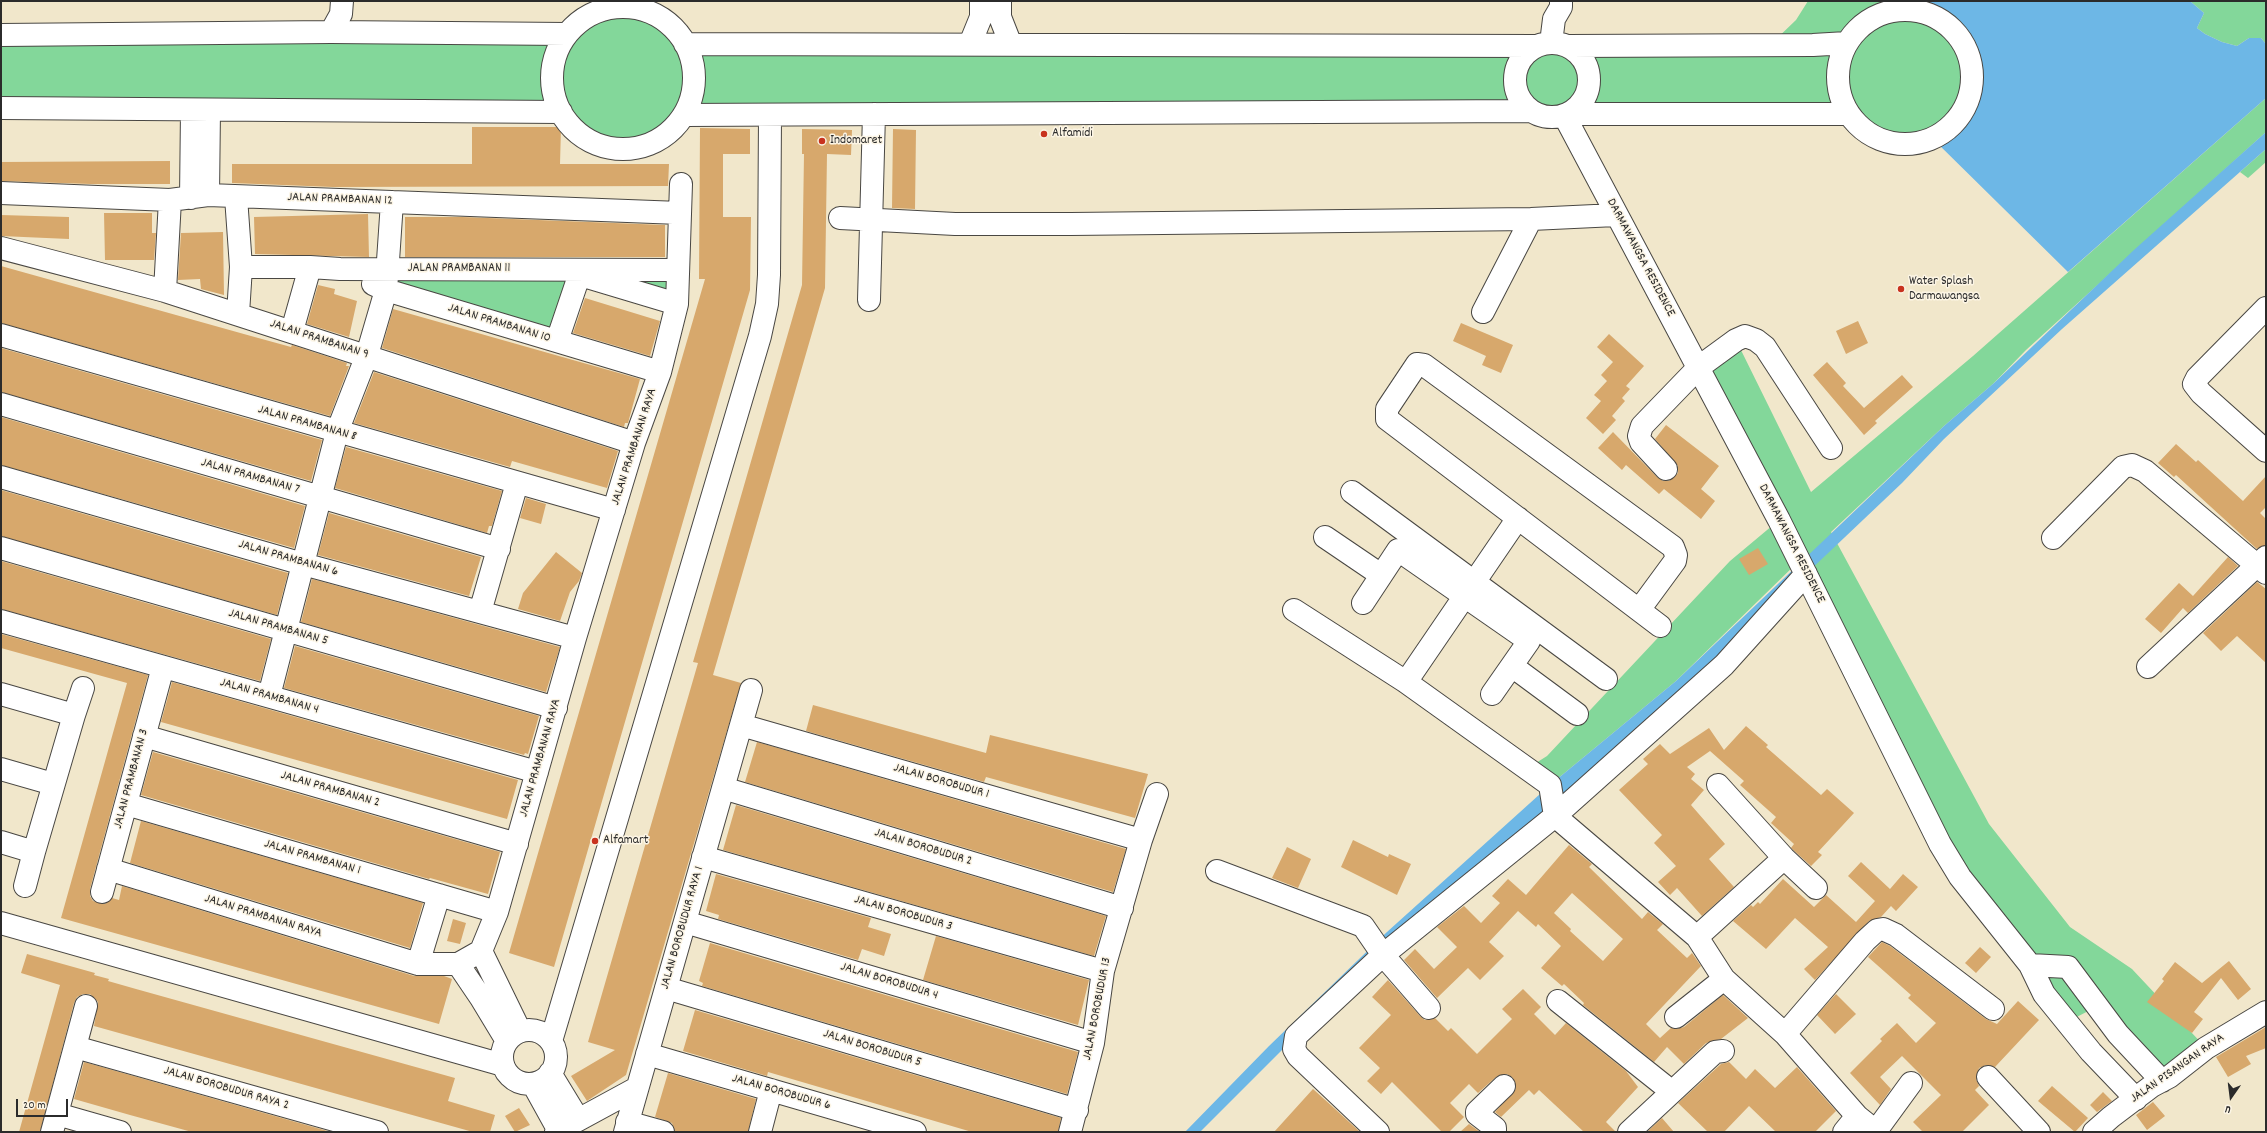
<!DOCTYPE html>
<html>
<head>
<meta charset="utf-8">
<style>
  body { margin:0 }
  #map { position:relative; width:2267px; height:1133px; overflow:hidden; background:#f1e7cb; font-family:Dekko,sans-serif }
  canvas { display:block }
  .frame { position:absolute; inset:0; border:2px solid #2b2b2b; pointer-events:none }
  .north { position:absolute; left:2211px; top:1077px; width:40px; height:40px; -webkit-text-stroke:3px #fcf5e5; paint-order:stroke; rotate:194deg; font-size:11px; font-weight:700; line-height:16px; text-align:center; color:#2b2b2b }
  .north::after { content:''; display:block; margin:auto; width:14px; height:18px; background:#2b2b2b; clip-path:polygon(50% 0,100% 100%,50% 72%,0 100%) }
  .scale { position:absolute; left:16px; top:1099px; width:52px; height:18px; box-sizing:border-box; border:2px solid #2b2b2b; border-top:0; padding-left:5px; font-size:12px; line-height:14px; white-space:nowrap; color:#2b2b2b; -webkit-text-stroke:3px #fcf5e5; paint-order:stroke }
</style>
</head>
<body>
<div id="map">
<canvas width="2267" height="1133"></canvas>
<div class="frame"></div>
<div class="north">U</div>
<div class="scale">20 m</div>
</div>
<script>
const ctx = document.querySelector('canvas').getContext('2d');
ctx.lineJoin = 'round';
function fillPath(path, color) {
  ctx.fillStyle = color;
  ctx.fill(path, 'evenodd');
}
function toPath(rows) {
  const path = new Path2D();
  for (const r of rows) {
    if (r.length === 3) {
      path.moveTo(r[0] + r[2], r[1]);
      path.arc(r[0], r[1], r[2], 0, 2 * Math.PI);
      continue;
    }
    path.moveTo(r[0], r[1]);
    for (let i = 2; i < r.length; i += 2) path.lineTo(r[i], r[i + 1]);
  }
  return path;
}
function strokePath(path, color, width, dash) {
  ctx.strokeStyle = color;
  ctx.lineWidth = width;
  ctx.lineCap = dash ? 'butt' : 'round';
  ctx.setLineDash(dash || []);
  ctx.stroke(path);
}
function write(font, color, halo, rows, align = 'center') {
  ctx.font = font + ' Dekko,sans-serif';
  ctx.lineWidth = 3;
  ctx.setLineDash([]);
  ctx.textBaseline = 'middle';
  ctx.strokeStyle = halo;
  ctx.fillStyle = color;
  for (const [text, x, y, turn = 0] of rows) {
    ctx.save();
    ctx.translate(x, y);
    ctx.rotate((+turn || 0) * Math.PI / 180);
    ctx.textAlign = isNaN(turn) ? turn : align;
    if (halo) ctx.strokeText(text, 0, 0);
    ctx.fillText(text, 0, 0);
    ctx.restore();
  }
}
const green = toPath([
  [1808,1,1912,1,1905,10,1931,16,1946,24,1958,36,1966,50,1971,65,1971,92,1965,108,1955,122,1932,138,1906,144,1893,143,1869,133,1849,114,1564,115,1550,117,1540,116,684,115,665,135,654,142,628,148,602,145,589,140,578,133,561,112,1,108,1,35,331,32,347,14,357,33,567,34,577,24,601,10,629,7,642,10,667,22,685,44,1770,45,1796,20],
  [2190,1,2266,1,2266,44,2261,38,2249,38,2237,46,2222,42,2205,34,2197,28,2204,13],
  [2266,98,2266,132,2026,350,1994,383,1944,426,1831,532,1989,824,2070,927,2132,969,2206,1048,2169,1077,2098,1006,2067,1022,1960,877,1799,561,1676,681,1550,785,1528,768,1547,756,1730,561,1779,520,1700,370,1736,340,1811,492,1973,356],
  [2266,149,2266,162,2248,178,2240,172],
  [389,269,677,270,677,304,580,275,557,341,386,290]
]);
const water = toPath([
  [1912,1,2190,1,2204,13,2197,28,2205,34,2222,42,2237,46,2249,38,2261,38,2266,44,2266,98,2068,272,1932,138,1955,122,1965,108,1971,92,1971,65,1966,50,1958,36,1946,24,1931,16,1904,10],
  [2266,132,2266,149,2062,329,1944,439,1902,483,1806,574,1724,665,1296,1036,1200,1132,1185,1132,1269,1046,1387,932,1550,785,1676,681,1944,426,1994,383,2135,249]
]);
const building = toPath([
  [472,127,561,127,560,164,669,164,668,186,333,187,232,183,232,164,472,164],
  [700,128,750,129,750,154,723,154,723,217,751,217,750,290,554,967,509,953,705,279,699,279],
  [802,129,852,130,851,155,827,154,825,288,713,675,741,683,626,1075,587,1101,571,1076,615,1050,588,1042,698,663,693,662,802,285,804,154,802,154],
  [893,129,916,130,915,209,892,208],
  [170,161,170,184,91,184,1,181,1,162],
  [104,213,152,213,152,233,156,233,154,260,105,260],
  [368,214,369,257,255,254,254,217],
  [1,215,69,217,69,239,1,236],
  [405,217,462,217,665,225,665,257,405,257],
  [223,232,224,295,201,289,200,279,178,280,181,233],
  [1,266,251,336,291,347,292,345,347,363,346,366,349,366,330,416,1,323],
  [318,285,335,289,334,294,357,301,349,337,307,324],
  [585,298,660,321,650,356,573,333],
  [393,309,640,379,628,423,625,423,624,427,382,348],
  [1858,321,1868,343,1846,354,1836,331],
  [1461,323,1513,345,1501,373,1482,365,1486,356,1453,341],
  [1609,334,1644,366,1626,386,1630,389,1622,398,1625,401,1612,416,1616,420,1603,434,1586,418,1601,401,1594,395,1607,381,1601,375,1613,362,1597,347],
  [1,348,322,440,311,481,1,392],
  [1827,362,1846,383,1843,386,1864,408,1902,375,1913,387,1875,421,1877,423,1864,435,1813,375],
  [374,372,618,451,607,488,512,461,510,467,354,423],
  [1,417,305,506,294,548,1,465],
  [1666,425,1719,466,1701,489,1715,501,1701,519,1664,489,1659,494,1626,465,1622,470,1598,448,1613,432,1657,477,1663,481,1669,481,1678,473,1678,466,1655,439],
  [2176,444,2196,462,2198,460,2243,501,2266,476,2266,507,2260,513,2266,519,2266,545,2257,549,2176,475,2174,477,2158,463],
  [346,447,502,491,492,526,489,526,487,533,335,488],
  [1,490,288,573,277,615,1,536],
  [526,498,546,504,541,524,520,518],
  [329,513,481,557,469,596,318,555],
  [1758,548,1768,564,1749,575,1739,559],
  [556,552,582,573,579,581,570,592,560,621,518,609,523,593],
  [2228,557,2238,566,2188,613,2183,608,2161,633,2145,619,2179,583,2193,596],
  [1,561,271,639,260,681,1,609],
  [312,579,560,647,546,692,301,622],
  [2257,582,2266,589,2266,663,2237,636,2221,651,2203,633],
  [1,634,148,675,90,889,90,896,93,901,105,904,112,898,119,900,122,886,414,976,444,976,452,979,439,1024,61,918,127,683,1,648],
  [295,646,539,716,528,754,525,753,524,755,284,688],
  [172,682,518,780,507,819,161,722],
  [813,705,986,753,990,735,1148,774,1135,818,986,777,984,782,806,731],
  [1746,726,1768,745,1766,747,1821,795,1827,789,1854,813,1818,852,1822,855,1811,866,1791,848,1794,844,1771,823,1776,817,1740,785,1744,781,1710,751,1687,767,1695,774,1691,779,1704,790,1691,805,1725,844,1709,859,1734,887,1702,916,1677,888,1670,895,1658,882,1676,866,1654,843,1662,835,1619,790,1648,764,1643,759,1660,744,1670,754,1709,728,1724,750],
  [757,742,1126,849,1113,892,745,782],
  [153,752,500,852,488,894,430,878,429,879,141,795],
  [736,805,1106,916,1094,956,723,850],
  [141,821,423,903,410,948,130,863],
  [1353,840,1388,857,1389,854,1411,864,1397,895,1341,867],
  [1569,845,1592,864,1589,867,1642,919,1648,912,1663,924,1657,930,1687,958,1692,953,1701,966,1646,1024,1660,1038,1671,1028,1677,1029,1684,1027,1723,995,1748,1018,1721,1039,1706,1043,1684,1064,1667,1047,1654,1062,1583,1005,1584,1003,1564,984,1562,986,1541,968,1561,946,1538,924,1536,927,1518,911,1489,942,1504,956,1480,980,1468,968,1437,998,1404,960,1415,949,1434,969,1457,947,1437,927,1464,906,1481,923,1500,903,1492,896,1508,879,1526,895],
  [1572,893,1623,939,1603,961,1570,931,1571,929,1554,913],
  [1287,847,1311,859,1298,888,1272,878],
  [1861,862,1890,889,1903,874,1918,887,1896,911,1891,906,1881,917,1869,921,1815,980,1804,969,1828,947,1795,918,1766,949,1733,921,1751,905,1753,907,1758,902,1760,904,1783,879,1814,907,1826,895,1856,922,1875,901,1848,876],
  [716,874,871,918,868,927,891,934,884,956,862,949,858,960,718,919,719,915,706,911],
  [453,919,466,923,460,944,447,941],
  [936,936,1089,980,1078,1025,923,980],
  [1882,942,1890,946,1986,1019,1997,1024,2018,1001,2039,1020,1995,1067,1986,1065,1979,1068,1976,1079,1979,1086,1975,1090,1989,1105,1962,1132,1923,1132,1913,1122,1941,1095,1902,1056,1880,1077,1891,1089,1880,1105,1850,1073,1882,1041,1880,1039,1897,1023,1916,1043,1936,1023,1908,998,1911,995,1868,957],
  [710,943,1078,1052,1067,1094,702,986,703,983,699,981],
  [1980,947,1991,957,1976,973,1965,963],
  [27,954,95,973,94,975,109,979,108,981,136,989,455,1078,448,1101,495,1115,490,1132,473,1132,94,1026,98,1002,90,994,83,994,77,997,74,1003,40,1132,19,1132,60,985,21,973],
  [2229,961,2251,989,2238,1000,2221,978,2194,1012,2203,1019,2192,1033,2147,1002,2164,981,2162,979,2175,962,2202,983],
  [1388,980,1420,1016,1425,1020,1435,1018,1448,1031,1451,1028,1477,1054,1512,1019,1502,1009,1523,989,1541,1007,1534,1014,1555,1035,1566,1023,1626,1071,1638,1087,1606,1122,1616,1132,1584,1132,1539,1090,1534,1095,1529,1090,1501,1117,1495,1112,1516,1089,1513,1078,1507,1074,1496,1077,1478,1093,1469,1084,1450,1103,1464,1117,1449,1132,1442,1132,1392,1082,1381,1094,1367,1081,1380,1068,1359,1048,1391,1015,1372,997],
  [1836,994,1856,1014,1835,1034,1817,1015],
  [695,1010,1061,1118,1058,1132,972,1132,768,1072,767,1076,683,1051],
  [2266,1027,2266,1048,2246,1056,2251,1064,2228,1077,2216,1057],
  [84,1062,331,1132,192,1132,130,1115,74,1099],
  [1729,1062,1746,1079,1755,1069,1775,1088,1797,1067,1836,1111,1815,1132,1776,1132,1749,1106,1724,1132,1708,1132,1678,1103,1721,1064],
  [668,1073,756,1099,748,1132,675,1132,672,1123,655,1117],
  [2052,1086,2088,1118,2075,1132,2038,1101],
  [1313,1089,1334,1108,1360,1132,1274,1132],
  [2103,1092,2112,1101,2097,1112,2090,1105],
  [2153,1102,2165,1116,2147,1130,2136,1115],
  [519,1108,530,1125,515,1132,505,1116],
  [1662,1118,1674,1132,1647,1132],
  [1469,1124,1480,1132,1460,1132]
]);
const minor = toPath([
  [1000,1,1000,17,1011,45],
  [623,78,71],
  [1905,77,67],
  [331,32,341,14,342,1],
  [1,35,331,32,567,34],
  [1552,80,37],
  [1551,43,1554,19,1561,7,1561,1],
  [685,44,1536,46],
  [970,44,981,17,981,1],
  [1568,46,1813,45,1847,43],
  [1,108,561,112],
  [1569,114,1849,114],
  [684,115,1530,111],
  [1564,115,1779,520,1940,844,1960,877,2030,965,2044,994,2091,1052,2136,1099],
  [1,193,170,200,208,195,680,213],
  [208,195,209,110],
  [236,197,241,267,238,314],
  [191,198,192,110],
  [840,218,955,224,1071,224,1531,219,1616,215],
  [1,248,165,291,634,443],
  [241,267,310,267,340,269,677,270],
  [587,277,677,304],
  [373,284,386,290,660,372],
  [165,291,170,200],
  [869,300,874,114],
  [2266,308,2197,378,2194,384,2201,393,2266,451],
  [1483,312,1531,219],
  [292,331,310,267],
  [1,335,614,510],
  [557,341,581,270],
  [1,404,499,549],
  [1666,469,1641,442,1639,436,1642,426,1699,367,1736,340,1745,336,1756,340,1765,347,1831,448],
  [1,477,303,564,575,638],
  [1352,492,1606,679],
  [1325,537,1381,575],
  [2053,538,2123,467,2132,465,2145,471,2266,573],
  [1,548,556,708],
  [1363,603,1398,550,1529,641,1492,694],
  [1294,610,1406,682,1550,785,1555,816,1697,937,1724,979,1785,1034,1857,1116,1877,1132],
  [1639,610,1675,561,1676,555,1673,547,1424,365,1417,364,1387,409,1387,419,1660,626],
  [480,612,517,483],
  [1,621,537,772],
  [1512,666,1577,714],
  [2148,667,2266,557],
  [1406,682,1518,518],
  [1,694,74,715,34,852,1,842],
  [269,696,337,432,367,355,386,290,392,202],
  [74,715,83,688],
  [741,725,1141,840],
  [144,736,517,844],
  [1,769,53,784],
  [1718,785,1784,858,1816,888],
  [723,788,1122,908],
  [126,804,497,912],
  [703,857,1103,971],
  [108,869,418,964,458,964,481,951,497,912,575,638,634,443,660,372,677,304,681,184],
  [1217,871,1363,926,1383,955,1429,1008],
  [25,886,34,852],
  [102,892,163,667],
  [685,922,1093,1043],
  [1,923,503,1065],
  [1697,937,1784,858],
  [481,951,520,1031],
  [418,964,439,895],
  [458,964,481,998,507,1041],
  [2030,965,2068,967,2118,1034,2162,1081],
  [666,988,1077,1110],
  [1558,1001,1671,1091],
  [1676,1017,1724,979],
  [529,1057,27],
  [1785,1034,1865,941,1877,930,1883,929,1896,935,1993,1009],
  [551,1041,760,336,767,304,769,275,770,116],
  [75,1047,377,1132],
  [647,1054,915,1132],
  [550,1073,578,1119],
  [1988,1077,2039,1132],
  [533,1084,559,1131],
  [57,1114,120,1132],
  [627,1122,663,1132],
  [1876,1131,1911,1083],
  [52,1132,86,1006],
  [556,1132,637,1088],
  [625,1132,751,690],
  [760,1132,771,1090],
  [1070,1132,1093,1043,1103,971,1141,840,1157,794],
  [1378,1132,1298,1056,1294,1049,1296,1036,1383,955,1555,816,1724,665,1806,574],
  [1495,1132,1495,1128,1477,1114,1477,1112,1504,1086],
  [1629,1132,1715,1052,1723,1051],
  [1844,1132,1857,1116],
  [2094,1132,2111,1117,2152,1086,2169,1077,2206,1048,2266,1012]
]);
const markers = [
  [1044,134,4,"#c8321e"],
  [822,141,4,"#c8321e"],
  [1901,289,4,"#c8321e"],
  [595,841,4,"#c8321e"]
];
const poiNames = [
  ["Alfamidi",1052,134],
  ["Indomaret",830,141],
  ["Water Splash",1909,282],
  ["Darmawangsa",1909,297],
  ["Alfamart",603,841]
];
const streetNames = [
  ["JALAN PRAMBANAN 12",340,200,2],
  ["DARMAWANGSA RESIDENCE",1640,258,62],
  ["JALAN PRAMBANAN 11",459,269],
  ["JALAN PRAMBANAN 10",499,324,17],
  ["JALAN PRAMBANAN 9",319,340,18],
  ["JALAN PRAMBANAN 8",307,424,16],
  ["JALAN PRAMBANAN RAYA",635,447,-72],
  ["JALAN PRAMBANAN 7",250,477,16],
  ["DARMAWANGSA RESIDENCE",1791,544,63],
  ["JALAN PRAMBANAN 6",288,559,16],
  ["JALAN PRAMBANAN 5",278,628,16],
  ["JALAN PRAMBANAN 4",269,697,16],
  ["JALAN PRAMBANAN RAYA",541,758,-74],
  ["JALAN PRAMBANAN 3",132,779,-75],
  ["JALAN BOROBUDUR 1",941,782,16],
  ["JALAN PRAMBANAN 2",330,790,16],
  ["JALAN BOROBUDUR 2",923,848,17],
  ["JALAN PRAMBANAN 1",312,858,16],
  ["JALAN BOROBUDUR 3",903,914,16],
  ["JALAN PRAMBANAN RAYA",263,917,17],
  ["JALAN BOROBUDUR RAYA 1",683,928,-74],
  ["JALAN BOROBUDUR 4",889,982,17],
  ["JALAN BOROBUDUR 13",1098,1009,-79],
  ["JALAN BOROBUDUR 5",872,1049,17],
  ["JALAN PISANGAN RAYA",2178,1069,-35],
  ["JALAN BOROBUDUR RAYA 2",226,1089,16],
  ["JALAN BOROBUDUR 6",781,1093,16]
];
fillPath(green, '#83d79a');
fillPath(water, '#6db7e6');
fillPath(building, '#d7a86c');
strokePath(minor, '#494743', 24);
strokePath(minor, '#fff', 22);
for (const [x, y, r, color] of markers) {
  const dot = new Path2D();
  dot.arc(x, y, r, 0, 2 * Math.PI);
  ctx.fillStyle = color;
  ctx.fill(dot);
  strokePath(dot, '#fcf5e5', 1.5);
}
write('13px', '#2b2b2b', '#fcf5e5', poiNames, 'left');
write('13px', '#2b2b2b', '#fcf5e5', streetNames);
</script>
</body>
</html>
